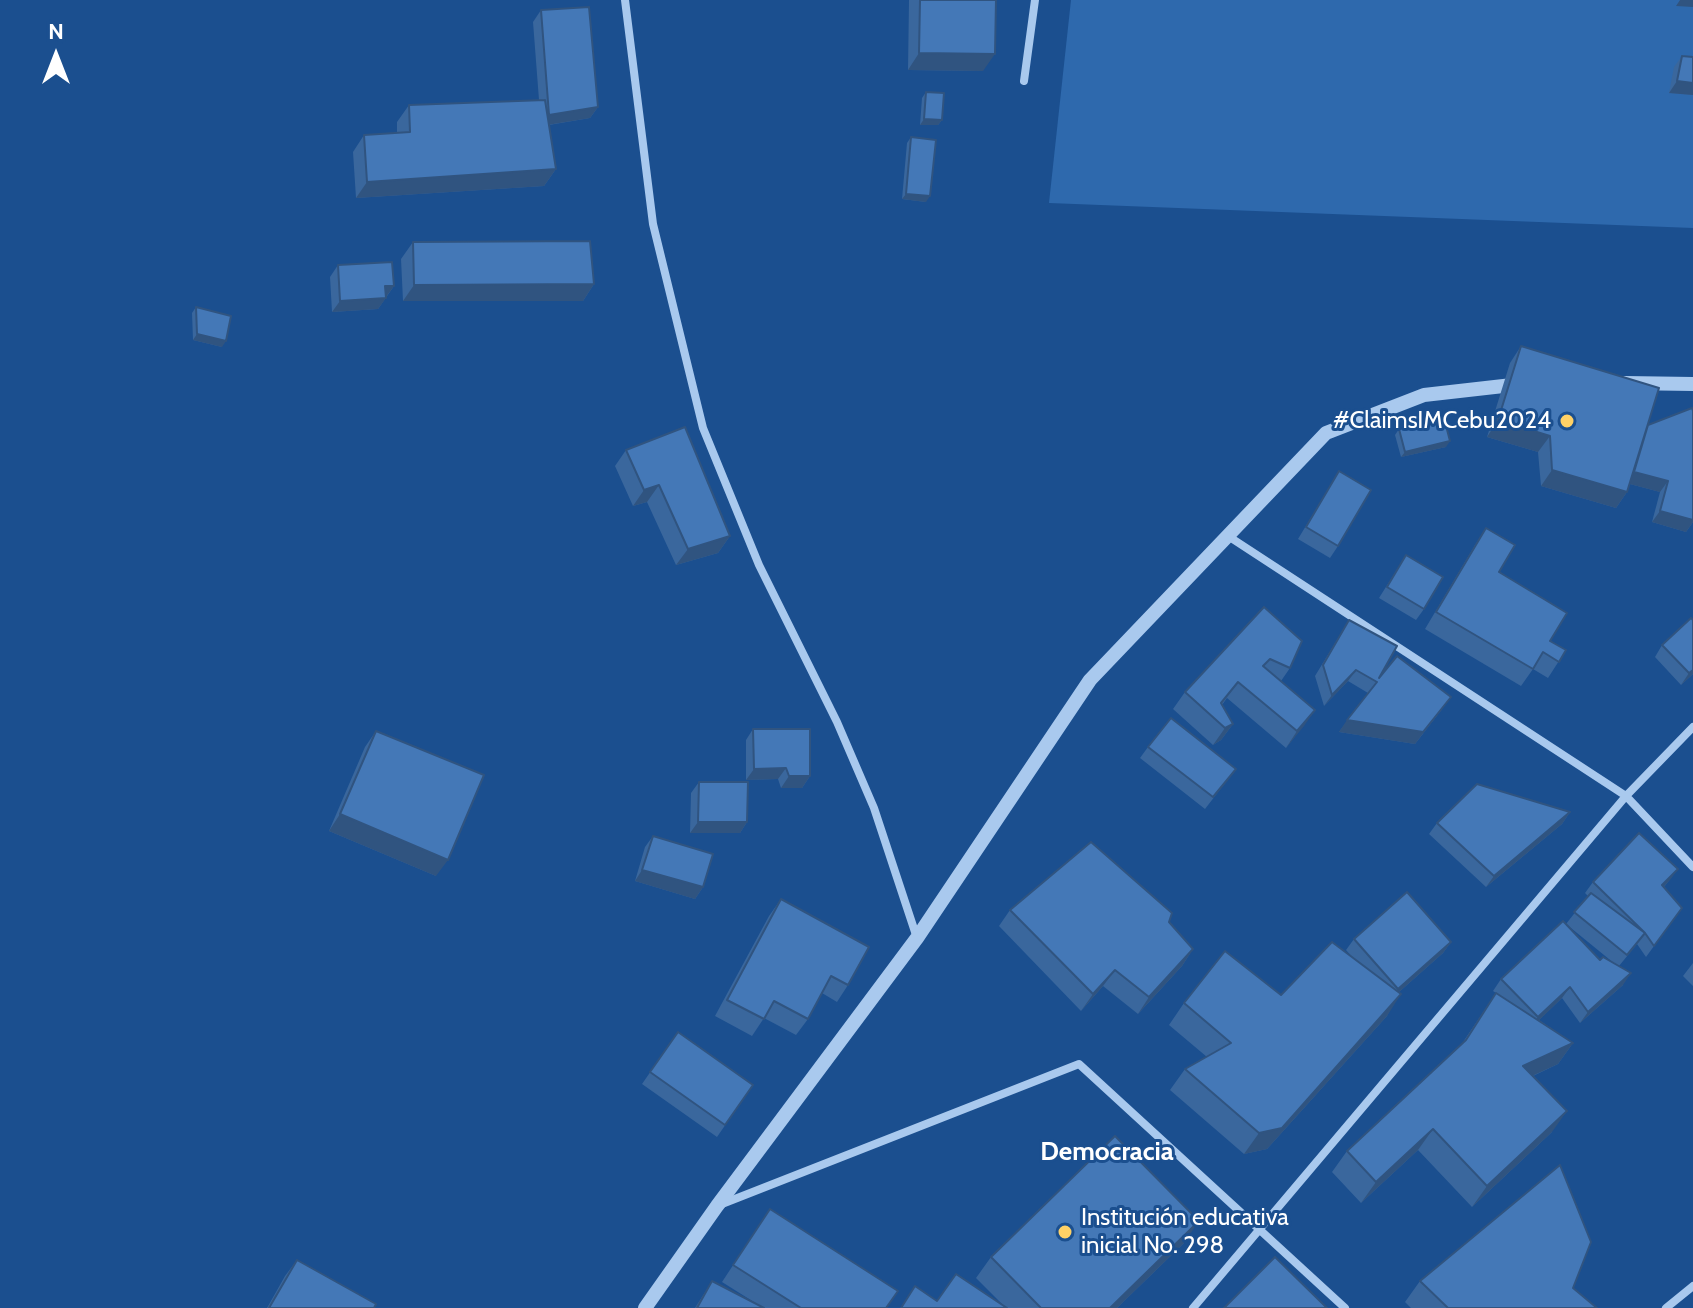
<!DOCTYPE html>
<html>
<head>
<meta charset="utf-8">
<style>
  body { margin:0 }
  #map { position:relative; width:1693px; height:1308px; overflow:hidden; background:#1b4f8f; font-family:Cabin,sans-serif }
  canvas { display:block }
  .north { position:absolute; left:16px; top:16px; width:80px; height:80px; -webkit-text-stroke:6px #1b4f8f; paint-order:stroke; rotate:0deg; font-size:22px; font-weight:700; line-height:32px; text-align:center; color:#fff }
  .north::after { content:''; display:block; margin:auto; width:28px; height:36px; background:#fff; clip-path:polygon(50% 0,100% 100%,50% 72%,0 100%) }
</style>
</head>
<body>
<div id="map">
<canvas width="1693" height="1308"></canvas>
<div class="north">N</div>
</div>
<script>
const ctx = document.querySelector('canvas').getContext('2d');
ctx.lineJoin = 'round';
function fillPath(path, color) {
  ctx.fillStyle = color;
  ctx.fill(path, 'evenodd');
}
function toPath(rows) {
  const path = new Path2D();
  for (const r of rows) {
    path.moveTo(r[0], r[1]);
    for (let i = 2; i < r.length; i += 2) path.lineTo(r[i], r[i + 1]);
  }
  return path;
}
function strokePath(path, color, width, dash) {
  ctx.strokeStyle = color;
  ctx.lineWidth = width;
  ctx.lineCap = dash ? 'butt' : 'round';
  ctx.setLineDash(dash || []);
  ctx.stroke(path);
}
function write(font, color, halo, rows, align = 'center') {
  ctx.font = font + ' Cabin,sans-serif';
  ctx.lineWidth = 6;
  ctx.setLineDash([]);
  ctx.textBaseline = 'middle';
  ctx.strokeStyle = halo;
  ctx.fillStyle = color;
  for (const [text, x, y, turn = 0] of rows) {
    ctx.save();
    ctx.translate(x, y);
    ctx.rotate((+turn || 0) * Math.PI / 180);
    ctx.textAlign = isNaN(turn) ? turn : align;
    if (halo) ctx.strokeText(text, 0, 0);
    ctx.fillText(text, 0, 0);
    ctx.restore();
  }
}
const green = toPath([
  [1071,0,1693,0,1693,228,1049,203]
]);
const minor = toPath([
  [625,0,653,224,703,428,759,565,837,722,874,808,917,938],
  [1024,81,1035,0],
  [1228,536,1626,796,1693,867],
  [722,1204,1079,1064,1345,1308],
  [1193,1308,1626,796,1693,727],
  [1666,1308,1693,1286]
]);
const tertiary = toPath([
  [1625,383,1693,384],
  [645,1308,717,1206,917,938,1090,680,1326,433,1424,395,1521,384]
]);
const wall = toPath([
  [909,0,996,0,983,71,908,70],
  [541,10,598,107,590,118,549,125,556,169,544,186,356,198,353,152,364,135,397,133,397,122,409,105,539,100,533,22],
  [1682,56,1693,57,1693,95,1669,93,1674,67],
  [926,92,942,120,938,125,920,125,922,98],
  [911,137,926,202,902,199,907,143],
  [413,242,594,284,583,301,403,301,401,259],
  [338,265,394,286,378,309,332,312,330,277],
  [196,307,222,347,193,340,192,313],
  [1521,346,1648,425,1693,411,1693,522,1686,532,1652,522,1660,492,1630,484,1627,492,1616,508,1541,486,1538,452,1487,437,1510,363],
  [1399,429,1446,447,1401,457,1395,435],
  [626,450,730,536,718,553,676,565,647,502,633,506,615,466],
  [1339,471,1338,546,1330,558,1298,539],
  [1486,528,1499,572,1550,641,1566,650,1548,678,1533,669,1521,686,1425,629,1475,545],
  [1406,555,1424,609,1416,620,1379,598],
  [1264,607,1290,668,1281,681,1315,710,1286,748,1227,698,1222,705,1233,724,1221,740,1213,745,1173,709,1185,692],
  [1349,620,1379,678,1443,708,1415,744,1339,732,1368,693,1348,681,1324,706,1315,676],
  [1662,645,1693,674,1681,685,1655,657],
  [753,729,810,776,802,788,781,788,778,779,746,780,746,740],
  [376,731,436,876,329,831,365,747],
  [1148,747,1236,769,1205,809,1140,758],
  [699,782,747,822,740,833,690,833,691,793],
  [1570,812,1562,824,1486,887,1429,834,1437,823],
  [653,836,703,887,695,899,635,881,645,847],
  [1678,869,1664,887,1682,908,1646,957,1637,944,1619,966,1623,985,1580,1023,1562,998,1539,1020,1573,1043,1558,1064,1533,1076,1552,1132,1472,1207,1418,1150,1361,1203,1332,1172,1347,1151,1463,1042,1496,993,1493,991,1501,979,1600,960,1615,964,1566,924,1588,896,1585,893,1593,882],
  [781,899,848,985,837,1002,822,993,808,1019,796,1035,764,1018,752,1036,715,1016,769,916],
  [1010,910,1169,922,1193,949,1182,966,1138,1014,1103,986,1081,1011,999,926],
  [1354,939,1451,942,1443,953,1399,992,1387,1016,1267,1149,1244,1154,1170,1090,1185,1069,1207,1057,1169,1025,1184,1003,1281,995,1353,958,1346,950],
  [1693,963,1693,986,1683,976],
  [678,1032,753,1085,717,1137,642,1084],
  [770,1209,886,1308,695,1308,712,1281,757,1304,722,1282],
  [1184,1243,1117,1308,900,1308,1002,1304,976,1278,991,1257],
  [297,1260,374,1308,267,1308,285,1276],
  [1420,1281,1573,1288,1597,1308,1411,1308,1405,1302]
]);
const shadedWall = toPath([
  [1680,0,1693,0,1693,7,1676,6],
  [919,53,995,54,983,71,908,70],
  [1677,81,1693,83,1693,95,1669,93],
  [598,107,590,118,541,126,549,115],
  [924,119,942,120,938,125,920,125],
  [556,169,544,186,356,198,367,182],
  [906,194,930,196,926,202,902,199],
  [594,284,583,301,403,301,414,285],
  [385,286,394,286,386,297],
  [386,298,378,309,332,312,340,301],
  [197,334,226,341,222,347,193,340],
  [1498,420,1550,436,1538,452,1487,437],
  [1450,441,1446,447,1401,457,1405,452],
  [1552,470,1627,492,1616,508,1541,486],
  [1634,472,1668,481,1660,492,1626,483],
  [659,485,647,502,633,506,644,490],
  [1660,511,1693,520,1693,522,1686,532,1652,522],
  [730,536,718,553,676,565,688,549],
  [1356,670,1348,681,1324,706,1332,695],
  [1693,670,1693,674,1681,685,1689,673],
  [1451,697,1415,744,1339,732,1347,720],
  [1315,710,1304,726,1286,748,1297,731],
  [1233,724,1221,740,1213,745,1225,728],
  [786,768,778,779,746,780,754,769],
  [789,776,810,776,802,788,781,788],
  [1570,812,1562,824,1486,887,1494,876],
  [340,814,448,860,436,876,329,831],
  [698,822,747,822,740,833,690,833],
  [1678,869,1670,880,1655,896,1662,885],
  [642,870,703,887,695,899,635,881],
  [1451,942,1443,953,1390,1000,1398,989],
  [1193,949,1182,966,1138,1014,1149,997],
  [1115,970,1103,986,1081,1011,1093,994],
  [1631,973,1623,985,1580,1023,1588,1012],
  [1570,987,1562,998,1530,1029,1538,1017],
  [1401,994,1387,1016,1267,1149,1244,1154,1259,1133],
  [1573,1043,1558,1064,1508,1087,1523,1066],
  [1567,1111,1552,1132,1472,1207,1487,1186],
  [1433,1129,1418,1150,1361,1203,1376,1182],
  [1199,1221,1184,1243,1117,1308,1110,1308]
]);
const building = toPath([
  [920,0,996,0,995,54,919,53,920,0],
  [589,7,598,107,549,115,541,10,589,7],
  [1682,56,1693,57,1693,83,1677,81,1682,56],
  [926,92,944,93,942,120,924,119,926,92],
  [545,100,556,169,367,182,364,135,410,132,409,105,545,100],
  [911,137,936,140,930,196,906,194,911,137],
  [590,241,594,284,414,285,413,242,590,241],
  [392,262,394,286,385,286,386,298,340,301,338,265,392,262],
  [196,307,231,316,226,341,197,334,196,307],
  [1521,346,1659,388,1627,492,1552,470,1550,436,1498,420,1521,346],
  [1692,408,1693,411,1693,520,1660,511,1668,481,1634,472,1648,425,1692,408],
  [1444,418,1450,441,1405,452,1399,429,1444,418],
  [685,427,730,536,688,549,659,485,644,490,626,450,685,427],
  [1339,471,1371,490,1338,546,1306,527,1339,471],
  [1486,528,1515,545,1499,572,1567,613,1550,641,1566,650,1559,662,1543,652,1533,669,1436,612,1486,528],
  [1406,555,1443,577,1424,609,1387,587,1406,555],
  [1264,607,1302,641,1290,668,1270,659,1263,666,1315,710,1297,731,1238,682,1221,703,1233,724,1225,728,1185,692,1264,607],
  [1691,618,1693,620,1693,670,1689,673,1662,645,1691,618],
  [1349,620,1397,646,1379,678,1397,656,1451,697,1423,732,1347,720,1377,682,1356,670,1332,695,1323,665,1349,620],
  [1171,718,1236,769,1213,797,1148,747,1171,718],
  [753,729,810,729,810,776,789,776,786,768,754,769,753,729],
  [376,731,484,775,448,860,340,814,376,731],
  [699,782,748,782,747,822,698,822,699,782],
  [1477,784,1570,812,1494,876,1437,823,1477,784],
  [1639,833,1678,869,1662,885,1682,908,1654,946,1645,933,1627,955,1574,912,1591,893,1645,933,1593,882,1639,833],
  [653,836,713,854,703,887,642,870,653,836],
  [1091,842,1172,913,1169,922,1193,949,1149,997,1115,970,1093,994,1010,910,1091,842],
  [1407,892,1451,942,1398,989,1354,939,1407,892],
  [781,899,869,947,848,985,831,976,808,1019,774,1001,764,1019,727,1000,781,899],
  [1563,921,1600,960,1603,957,1631,973,1588,1012,1570,987,1538,1017,1501,979,1563,921],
  [1332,942,1401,994,1282,1128,1259,1133,1185,1069,1231,1043,1184,1003,1225,951,1281,995,1332,942],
  [1496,993,1573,1043,1523,1066,1567,1111,1487,1186,1433,1129,1376,1182,1347,1151,1466,1040,1496,993],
  [678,1032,753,1085,725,1125,650,1072,678,1032],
  [1115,1136,1199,1221,1110,1308,1041,1308,991,1257,1115,1136],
  [1560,1165,1591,1242,1573,1288,1597,1308,1448,1308,1420,1281,1560,1165],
  [770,1209,898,1291,886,1308,801,1308,733,1265,770,1209],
  [1275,1257,1327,1308,1224,1308,1275,1257],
  [297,1260,376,1304,374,1308,269,1308,297,1260],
  [956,1274,1007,1308,901,1308,915,1286,937,1301,956,1274],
  [712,1281,764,1308,697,1308,712,1281]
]);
const markers = [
  [1567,421,8,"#ffd166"],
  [1065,1232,8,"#ffd166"]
];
const poiNames = [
  ["#ClaimsIMCebu2024",1551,421],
  ["Institución educativa",1081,1218,"left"],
  ["inicial No. 298",1081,1246,"left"]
];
const neighbourhoodNames = [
  ["Democracia",1107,1152]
];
fillPath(green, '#2e69ad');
strokePath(minor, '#a9c9ee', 8);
strokePath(tertiary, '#a9c9ee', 14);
fillPath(wall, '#3a679d');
fillPath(shadedWall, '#305480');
fillPath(building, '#4478b7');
strokePath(building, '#305480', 2);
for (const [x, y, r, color] of markers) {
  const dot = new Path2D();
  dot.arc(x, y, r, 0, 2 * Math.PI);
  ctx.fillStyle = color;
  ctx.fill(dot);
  strokePath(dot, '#1b4f8f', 3);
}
write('24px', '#fff', '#1b4f8f', poiNames, 'right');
write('bold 26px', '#fff', '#1b4f8f', neighbourhoodNames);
</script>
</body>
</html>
